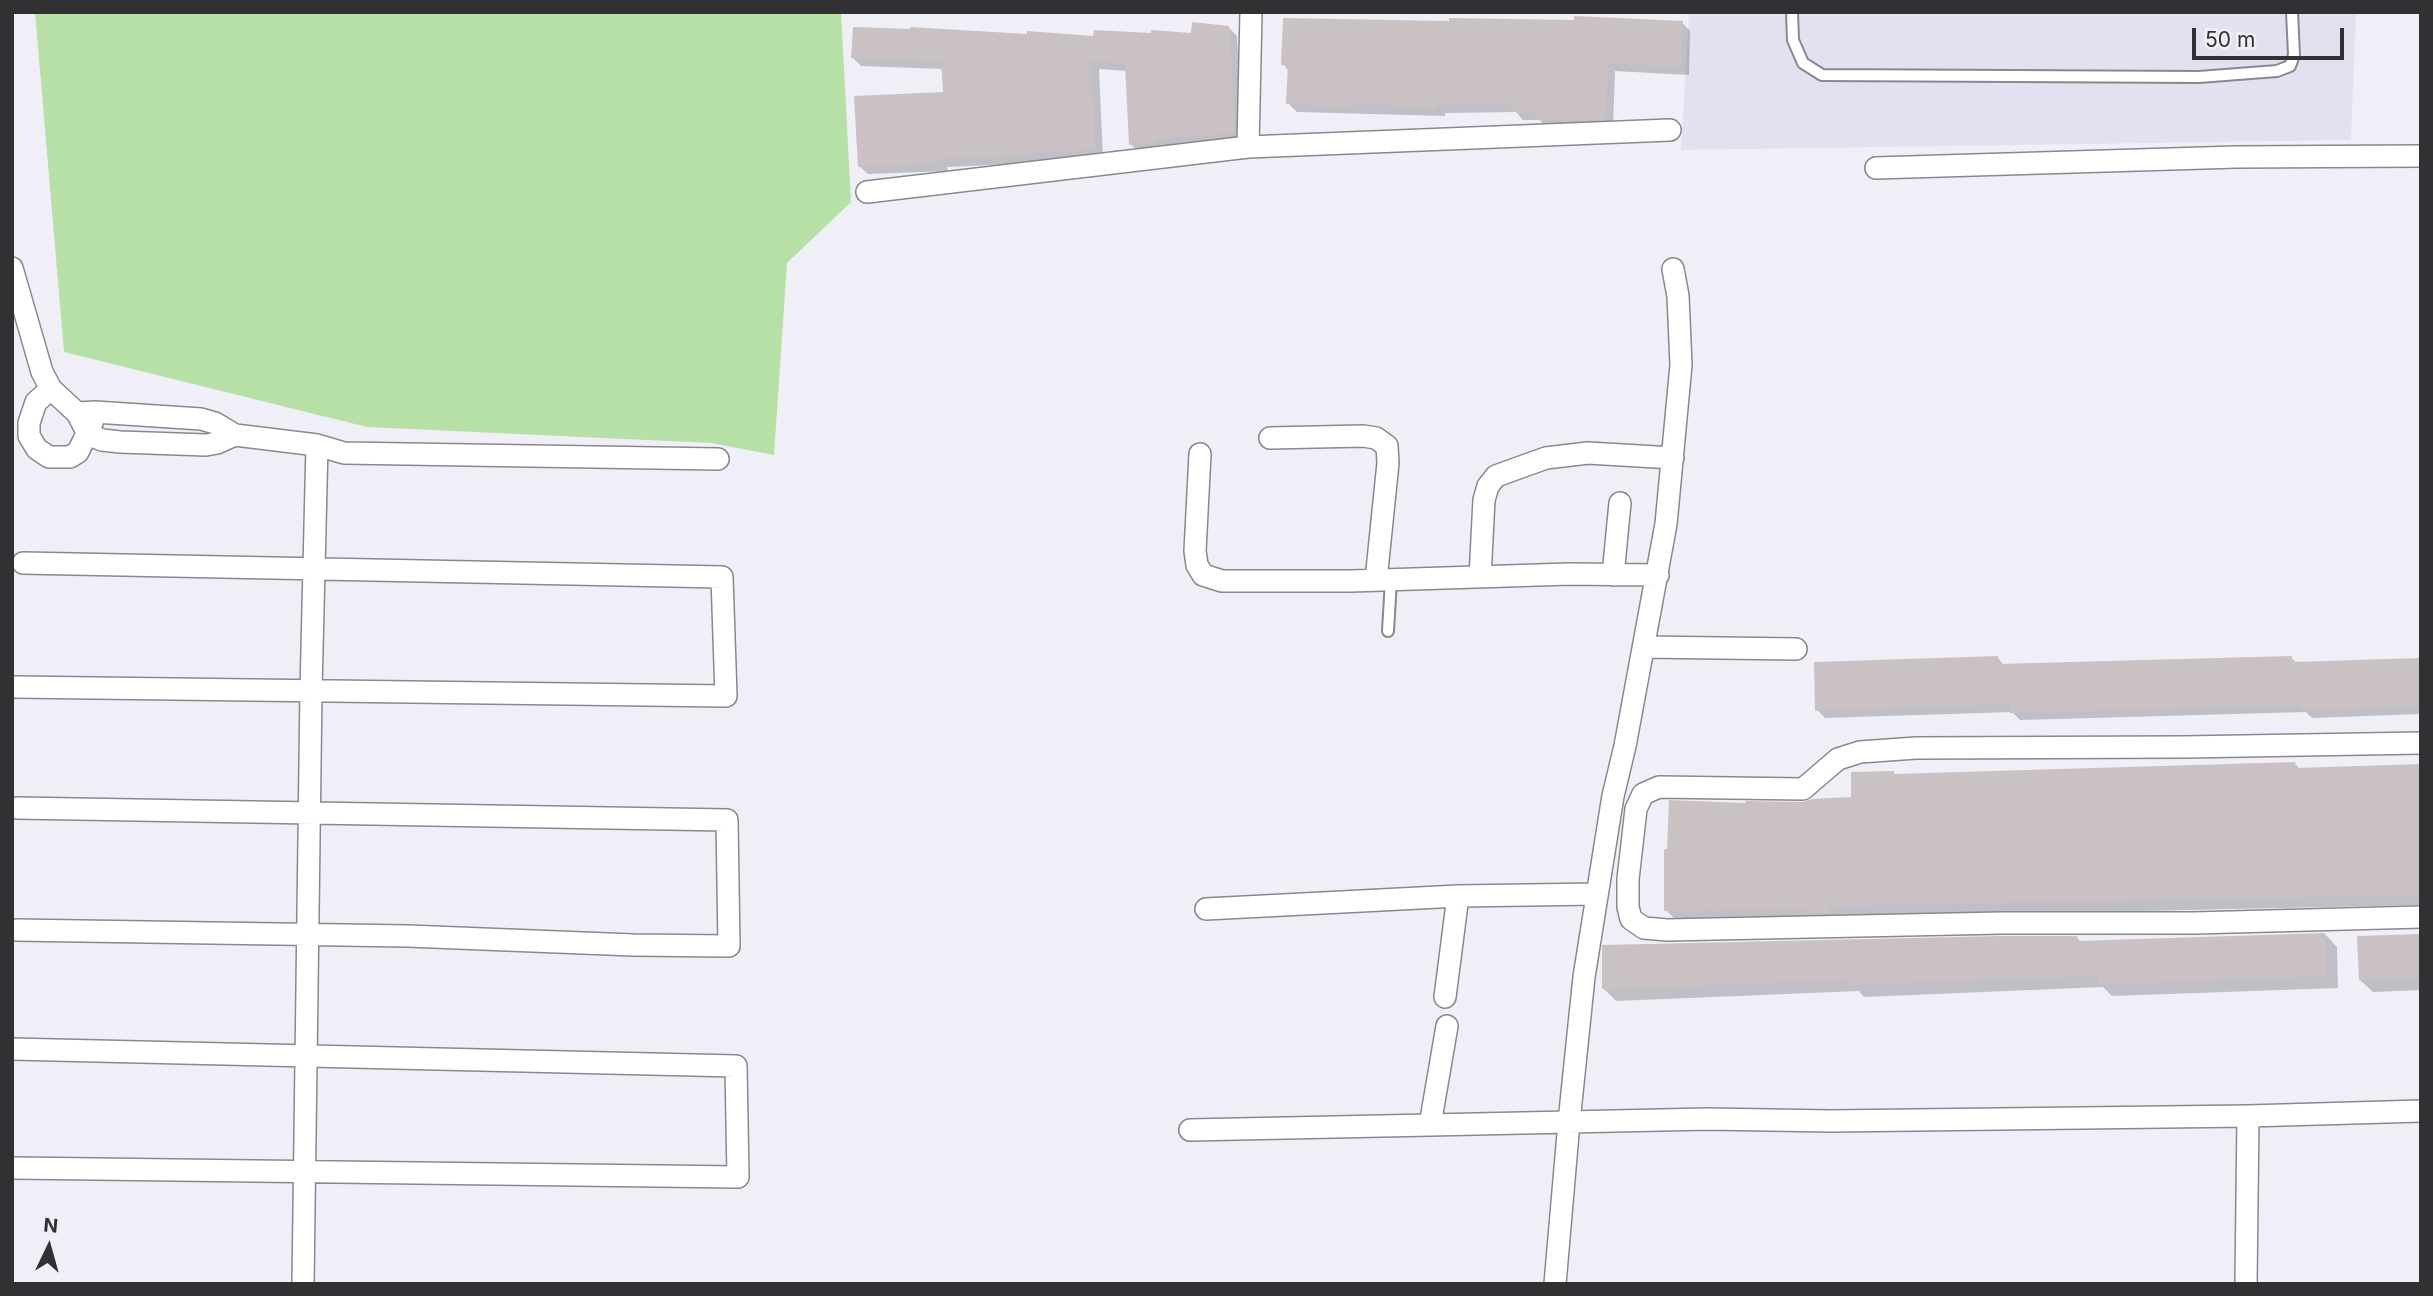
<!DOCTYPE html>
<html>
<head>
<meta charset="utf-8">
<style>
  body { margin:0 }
  #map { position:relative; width:2433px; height:1296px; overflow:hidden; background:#f0eff7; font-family:Inter,sans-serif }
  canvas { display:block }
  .frame { position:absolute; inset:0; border:14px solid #313033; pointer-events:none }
  .north { position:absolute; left:14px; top:1212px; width:70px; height:70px; -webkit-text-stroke:5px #f0eff7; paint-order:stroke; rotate:5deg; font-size:19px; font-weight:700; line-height:28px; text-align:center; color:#313033 }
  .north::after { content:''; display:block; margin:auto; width:24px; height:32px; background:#313033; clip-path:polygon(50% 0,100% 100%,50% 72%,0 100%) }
  .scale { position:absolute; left:2192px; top:28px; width:152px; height:32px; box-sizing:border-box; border:4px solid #313033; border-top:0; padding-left:9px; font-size:21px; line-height:24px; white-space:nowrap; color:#313033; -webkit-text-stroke:5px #f0eff7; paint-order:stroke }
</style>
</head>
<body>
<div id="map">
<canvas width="2433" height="1296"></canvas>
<div class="frame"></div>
<div class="north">N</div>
<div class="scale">50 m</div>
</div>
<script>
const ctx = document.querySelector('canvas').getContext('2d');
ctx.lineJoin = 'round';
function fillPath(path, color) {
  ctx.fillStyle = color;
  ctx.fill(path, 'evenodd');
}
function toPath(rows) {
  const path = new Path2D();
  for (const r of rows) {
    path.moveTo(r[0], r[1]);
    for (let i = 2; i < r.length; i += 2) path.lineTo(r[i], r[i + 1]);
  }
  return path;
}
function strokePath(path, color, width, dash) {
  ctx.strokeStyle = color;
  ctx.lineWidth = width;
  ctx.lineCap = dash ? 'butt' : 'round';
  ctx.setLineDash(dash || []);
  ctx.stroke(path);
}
const built = toPath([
  [1689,12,2356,12,2351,140,1681,150]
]);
const green = toPath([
  [35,12,841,12,851,202,787,263,774,455,711,443,367,427,64,352]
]);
const shadow = toPath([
  [1682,23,1690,31,1689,75,1615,71,1613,127,1545,126,1540,120,1523,120,1516,112,1445,113,1445,116,1297,112,1288,103,1289,71,1283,64],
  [1229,28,1237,36,1243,141,1162,146,1163,152,1139,153,1131,144,1127,71,1099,69,1103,158,1036,160,1036,163,947,167,948,171,868,174,859,166,945,93,943,69,861,66,853,58,1095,38,1193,35],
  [1997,657,2005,666,2291,658,2297,663,2421,659,2421,714,2312,718,2306,712,2020,720,2012,712,1825,718,1817,710],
  [2295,764,2300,769,2421,765,2421,905,1677,921,1666,910,1803,804,1853,799,1893,773,1896,776],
  [2325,934,2337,947,2338,988,2112,996,2103,987,1864,997,1859,991,1616,1001,1604,989,2077,938,2082,943],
  [2421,936,2421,990,2373,992,2360,980]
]);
const building = toPath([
  [1574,16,1683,21,1681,67,1608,63,1605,119,1535,119,1535,113,1513,112,1513,104,1437,105,1437,109,1388,105,1353,104,1353,107,1286,104,1288,65,1281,65,1283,18,1449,21,1449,18,1574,20],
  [1192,22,1229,26,1235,133,1155,139,1155,144,1129,145,1125,64,1091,61,1095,150,1028,152,1029,155,940,159,940,163,858,167,854,96,943,92,941,61,851,58,853,27,910,29,910,27,1027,34,1027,31,1093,36,1094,30,1151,33,1151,30,1191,33],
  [1998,656,1998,664,2292,656,2292,662,2421,658,2421,707,2302,710,2302,705,2010,713,2010,704,1815,711,1814,662],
  [2295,762,2296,768,2421,764,2421,895,1830,906,1829,913,1806,914,1806,910,1664,911,1664,849,1667,849,1669,800,1745,803,1746,801,1803,802,1812,799,1851,797,1851,772,1894,771,1894,774],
  [2325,933,2327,976,2098,985,2098,976,1850,985,1850,980,1602,989,1602,945,2001,936,2077,936,2078,941],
  [2421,934,2421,978,2359,980,2357,936]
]);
const service = toPath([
  [1792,12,1793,40,1803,63,1822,75,2199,77,2277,71,2290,66,2294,55,2292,12],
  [1388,631,1391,580]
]);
const minor = toPath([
  [1248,147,1251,12],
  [1876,168,2236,157,2421,156],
  [867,192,1248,147,1670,130],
  [12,268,42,372,51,389,77,413,88,434,102,440,120,442,206,445,217,443,235,435,215,423,201,419,95,412,77,413],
  [51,389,36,402,29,423,29,436,37,449,49,457,70,457,78,452,92,423],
  [235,435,317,445,311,690,303,1284],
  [1270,438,1363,436,1376,438,1387,446,1388,463,1376,580],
  [317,445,344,453,718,459],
  [1200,454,1195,551,1197,565,1203,575,1222,581,1351,581,1569,574,1658,575],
  [1613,575,1620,503],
  [1480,577,1484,500,1488,486,1496,476,1546,458,1588,453,1673,458],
  [1644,647,1796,649],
  [15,687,726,696,722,577,23,563],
  [2421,743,2184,747,1916,748,1860,752,1838,759,1803,789,1659,787,1643,794,1636,809,1628,879,1628,907,1631,919,1644,928,1667,930,2001,923,2194,923,2421,917],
  [1206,909,1458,896,1597,894],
  [16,930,408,936,633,945,729,946,727,820,17,808],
  [1445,997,1458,896],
  [1447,1026,1430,1125,1707,1119,1831,1121,2248,1116,2421,1111],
  [12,1049,736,1066,738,1177,14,1168],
  [1190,1130,1430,1125],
  [1555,1284,1569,1122,1584,977,1613,796,1625,746,1666,524,1681,365,1678,296,1673,269],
  [2246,1284,2248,1116]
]);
fillPath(built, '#e3e1f0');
fillPath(green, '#b7e0a6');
fillPath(shadow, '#0003');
fillPath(building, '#c9c1c4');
strokePath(service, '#89888f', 14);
strokePath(minor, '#89888f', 24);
strokePath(service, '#fff', 10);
strokePath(minor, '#fff', 21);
</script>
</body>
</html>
